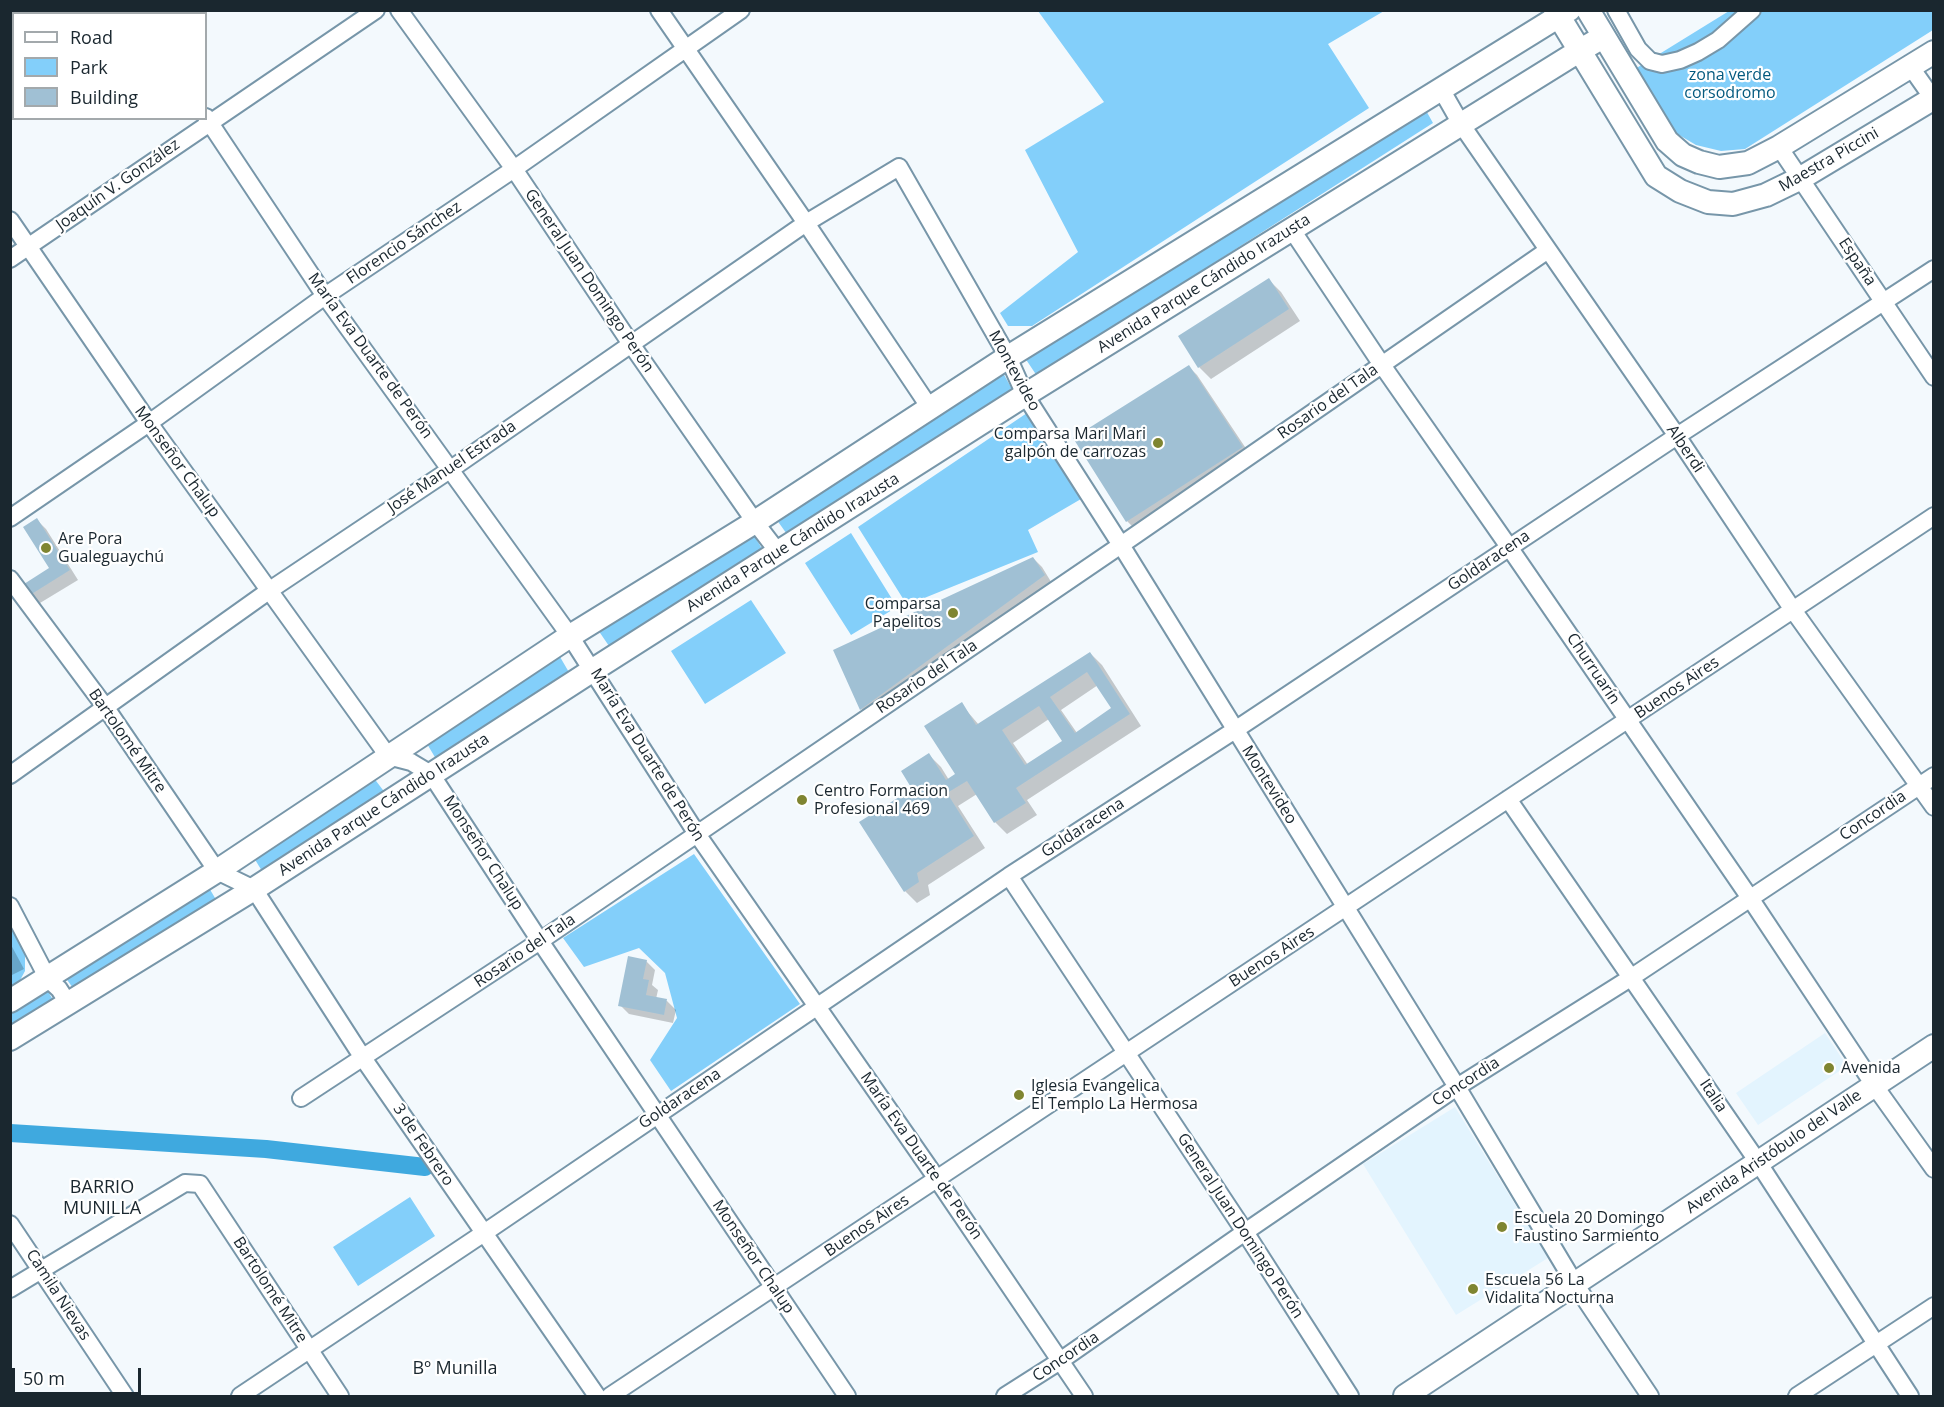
<!DOCTYPE html>
<html>
<head>
<meta charset="utf-8">
<style>
  body { margin:0 }
  #map { position:relative; width:1944px; height:1407px; overflow:hidden; background:#f3f9fd; font-family:"Open Sans",sans-serif }
  canvas { display:block }
  .frame { position:absolute; inset:0; border:12px solid #1a272f; pointer-events:none }
  .legend { position:absolute; left:12px; top:12px; width:195px; height:108px; box-sizing:border-box; background:#fff; border:2px solid #a3a9ac; margin:0; padding:8px 10px; list-style:none; font-size:18px; color:#1a272f }
  .legend li { display:flex; align-items:center; gap:12px; height:30px }
  .legend b { width:30px; border:2px solid #a3a9ac }
  .scale { position:absolute; left:12px; top:1368px; width:129px; height:27px; box-sizing:border-box; border:3px solid #1a272f; border-top:0; padding-left:8px; font-size:18px; line-height:21px; white-space:nowrap; color:#1a272f; -webkit-text-stroke:4px #fff; paint-order:stroke }
</style>
</head>
<body>
<div id="map">
<canvas width="1944" height="1407"></canvas>
<div class="frame"></div>
<ul class="legend">
<li><b style="height:8px;background:#fff"></b>Road</li>
<li><b style="height:16px;background:#83cffa"></b>Park</li>
<li><b style="height:16px;background:#a0c0d4"></b>Building</li>
</ul>
<div class="scale">50 m</div>
</div>
<script>
const ctx = document.querySelector('canvas').getContext('2d');
ctx.lineJoin = 'round';
function fillPath(path, color) {
  ctx.fillStyle = color;
  ctx.fill(path, 'evenodd');
}
function toPath(rows) {
  const path = new Path2D();
  for (const r of rows) {
    path.moveTo(r[0], r[1]);
    for (let i = 2; i < r.length; i += 2) path.lineTo(r[i], r[i + 1]);
  }
  return path;
}
function strokePath(path, color, width, dash) {
  ctx.strokeStyle = color;
  ctx.lineWidth = width;
  ctx.lineCap = dash ? 'butt' : 'round';
  ctx.setLineDash(dash || []);
  ctx.stroke(path);
}
function write(font, color, halo, rows, align = 'center') {
  ctx.font = font + ' "Open Sans",sans-serif';
  ctx.lineWidth = 4.5;
  ctx.setLineDash([]);
  ctx.textBaseline = 'middle';
  ctx.strokeStyle = halo;
  ctx.fillStyle = color;
  for (const [text, x, y, turn = 0] of rows) {
    ctx.save();
    ctx.translate(x, y);
    ctx.rotate((+turn || 0) * Math.PI / 180);
    ctx.textAlign = isNaN(turn) ? turn : align;
    if (halo) ctx.strokeText(text, 0, 0);
    ctx.fillText(text, 0, 0);
    ctx.restore();
  }
}
const built = toPath([
  [1825,1033,1847,1066,1758,1125,1736,1093],
  [1455,1107,1548,1258,1456,1315,1363,1164]
]);
const green = toPath([
  [1038,11,1384,11,1328,44,1369,108,1032,326,1008,326,1000,313,1078,252,1025,150,1104,102],
  [1729,11,1933,11,1933,30,1745,149,1721,151,1696,145,1674,132,1635,69],
  [1419,98,1433,123,1037,376,1023,355],
  [1001,369,1013,391,789,537,774,516],
  [1027,413,1081,499,1028,530,1038,552,907,605,858,527],
  [752,532,764,552,609,646,596,627],
  [851,533,897,607,851,635,805,563],
  [751,600,786,653,705,704,671,651],
  [556,650,570,674,436,759,423,737],
  [370,773,386,794,265,876,251,853],
  [694,854,800,1004,671,1091,650,1060,677,1018,665,973,639,948,584,967,563,938],
  [205,881,218,903,75,991,63,974],
  [10,926,25,953,25,971,18,984,10,988],
  [44,985,55,1003,11,1031,11,1006],
  [410,1197,435,1236,358,1286,333,1247]
]);
const shadow = toPath([
  [1269,280,1281,292,1300,321,1211,379,1199,367],
  [1189,367,1197,375,1251,456,1136,530,1127,521],
  [37,520,46,529,78,580,40,603,31,594,51,569],
  [1033,558,1042,567,1053,585,870,717,861,709],
  [1090,653,1102,665,1141,726,1027,800,1037,815,1007,834,995,822,977,794,958,806,985,848,928,885,930,895,917,903,905,891,914,789,929,755,941,767,949,780,957,775,961,704,979,725],
  [1098,685,1114,709,1077,733,1061,710],
  [1049,719,1064,742,1028,765,1013,743],
  [10,943,24,969,10,976],
  [646,961,655,970,652,985,658,990,656,999,667,1001,676,1010,673,1023,629,1014,620,1005]
]);
const canal = toPath([
  [10,1133,266,1149,425,1167]
]);
const building = toPath([
  [1269,278,1289,309,1198,368,1178,336],
  [1189,365,1243,447,1126,522,1073,438],
  [37,518,70,570,30,595,24,584,49,568,23,527],
  [1033,557,1045,575,860,710,833,650],
  [1090,652,1130,714,1016,788,1026,803,994,823,967,781,947,793,974,836,917,873,919,882,904,892,859,822,912,789,901,771,929,753,946,780,955,774,924,726,962,702,976,725],
  [1087,672,1111,708,1075,733,1050,697],
  [1039,706,1062,741,1025,765,1002,730],
  [628,956,647,960,643,979,649,980,646,995,667,999,664,1015,618,1006]
]);
const street = toPath([
  [131,10,133,14],
  [399,10,514,169,631,344,755,522,778,552],
  [659,10,806,223,930,408],
  [1616,10,1638,49,1650,61,1662,64,1680,60,1698,52,1718,40,1752,10],
  [1910,66,1934,100],
  [1441,89,1461,124,1677,436,1793,610,1934,807],
  [206,117,325,296,570,636,697,834,937,1179,1084,1396],
  [1779,147,1934,377],
  [10,220,149,423,388,756,411,762,431,774,540,941,847,1396],
  [1292,230,1382,365,1509,547,1750,898,1874,1085,1934,1169],
  [10,259,376,10],
  [10,518,149,423,325,296,514,169,741,10],
  [10,579,106,708,217,871,254,889,363,1058,597,1396],
  [10,775,270,590,451,469,806,223,899,167,1008,357,1025,395,1121,545,1457,1087,1575,1284,1650,1396],
  [1508,799,1758,1162,1910,1396],
  [1009,876,1245,1232,1350,1396],
  [10,906,48,979,59,989,68,1003],
  [301,1098,540,941,1121,545,1548,250],
  [10,1224,125,1396],
  [10,1289,185,1183,200,1184,340,1396],
  [240,1396,484,1233,1009,876,1235,730,1677,436,1934,269],
  [610,1396,1934,516],
  [1005,1396,1060,1361,1245,1232,1457,1087,1632,977,1934,776],
  [1797,1396,1934,1306]
]);
const secondary = toPath([
  [1555,10,1656,176,1680,191,1708,202,1733,204,1766,195,1801,178,1934,98],
  [1588,10,1667,141,1683,155,1699,162,1719,167,1748,163,1779,147,1934,52],
  [10,1001,217,871,570,636,755,522,1008,357,1569,10],
  [10,1039,254,889,593,670,1025,395,1579,51,1603,37],
  [1405,1396,1934,1046]
]);
const markers = [
  [1158,443,6,"#7f8531"],
  [46,548,6,"#7f8531"],
  [953,613,6,"#7f8531"],
  [802,800,6,"#7f8531"],
  [1829,1068,6,"#7f8531"],
  [1019,1095,6,"#7f8531"],
  [1502,1227,6,"#7f8531"],
  [1473,1289,6,"#7f8531"]
];
const parkNames = [
  ["zona verde",1730,75],
  ["corsodromo",1730,93]
];
const streetNames = [
  ["Maestra Piccini",1829,160,-30],
  ["Joaquín V. González",118,185,-35],
  ["Florencio Sánchez",404,243,-34],
  ["España",1857,262,56],
  ["General Juan Domingo Perón",589,281,56],
  ["Avenida Parque Cándido Irazusta",1204,284,-32],
  ["María Eva Duarte de Perón",370,356,54],
  ["Montevideo",1014,371,61],
  ["Rosario del Tala",1328,402,-35],
  ["Alberdi",1685,449,56],
  ["Monseñor Chalup",177,462,54],
  ["José Manuel Estrada",452,467,-34],
  ["Avenida Parque Cándido Irazusta",793,543,-32],
  ["Goldaracena",1489,561,-34],
  ["Churruarín",1593,669,56],
  ["Rosario del Tala",927,677,-34],
  ["Buenos Aires",1677,688,-34],
  ["Bartolomé Mitre",127,741,55],
  ["María Eva Duarte de Perón",647,755,58],
  ["Montevideo",1269,785,58],
  ["Avenida Parque Cándido Irazusta",384,805,-33],
  ["Concordia",1873,816,-34],
  ["Goldaracena",1083,828,-33],
  ["Monseñor Chalup",483,853,57],
  ["Rosario del Tala",525,951,-34],
  ["Buenos Aires",1272,957,-33],
  ["Concordia",1466,1082,-33],
  ["Italia",1713,1096,56],
  ["Goldaracena",680,1099,-34],
  ["3 de Febrero",423,1145,56],
  ["Avenida Aristóbulo del Valle",1774,1152,-34],
  ["María Eva Duarte de Perón",921,1156,55],
  ["Buenos Aires",867,1226,-34],
  ["General Juan Domingo Perón",1240,1226,57],
  ["Monseñor Chalup",753,1257,56],
  ["Bartolomé Mitre",270,1290,57],
  ["Camila Nievas",58,1295,57],
  ["Concordia",1066,1357,-34]
];
const poiNames = [
  ["Comparsa Mari Mari",1146,434,"right"],
  ["galpón de carrozas",1146,452,"right"],
  ["Are Pora",58,539],
  ["Gualeguaychú",58,557],
  ["Comparsa",941,604,"right"],
  ["Papelitos",941,622,"right"],
  ["Centro Formacion",814,791],
  ["Profesional 469",814,809],
  ["Avenida",1841,1068],
  ["Iglesia Evangelica",1031,1086],
  ["El Templo La Hermosa",1031,1104],
  ["Escuela 20 Domingo",1514,1218],
  ["Faustino Sarmiento",1514,1236],
  ["Escuela 56 La",1485,1280],
  ["Vidalita Nocturna",1485,1298]
];
const neighbourhoodNames = [
  ["BARRIO",102,1188],
  ["MUNILLA",102,1209],
  ["Bº Munilla",455,1369]
];
fillPath(built, '#e3f4fe');
fillPath(green, '#83cffa');
fillPath(shadow, '#0003');
strokePath(canal, '#3fa9df', 18);
fillPath(building, '#a0c0d4');
strokePath(street, '#7796a9', 20);
strokePath(secondary, '#7796a9', 26);
strokePath(street, '#fff', 16);
strokePath(secondary, '#fff', 22);
for (const [x, y, r, color] of markers) {
  const dot = new Path2D();
  dot.arc(x, y, r, 0, 2 * Math.PI);
  ctx.fillStyle = color;
  ctx.fill(dot);
  strokePath(dot, '#fff', 2);
}
write('16px', '#045a7f', '#fff', parkNames);
write('16px', '#1a272f', '#fff', streetNames);
write('16px', '#1a272f', '#fff', poiNames, 'left');
write('18px', '#1a272f', '#fff', neighbourhoodNames);
</script>
</body>
</html>
